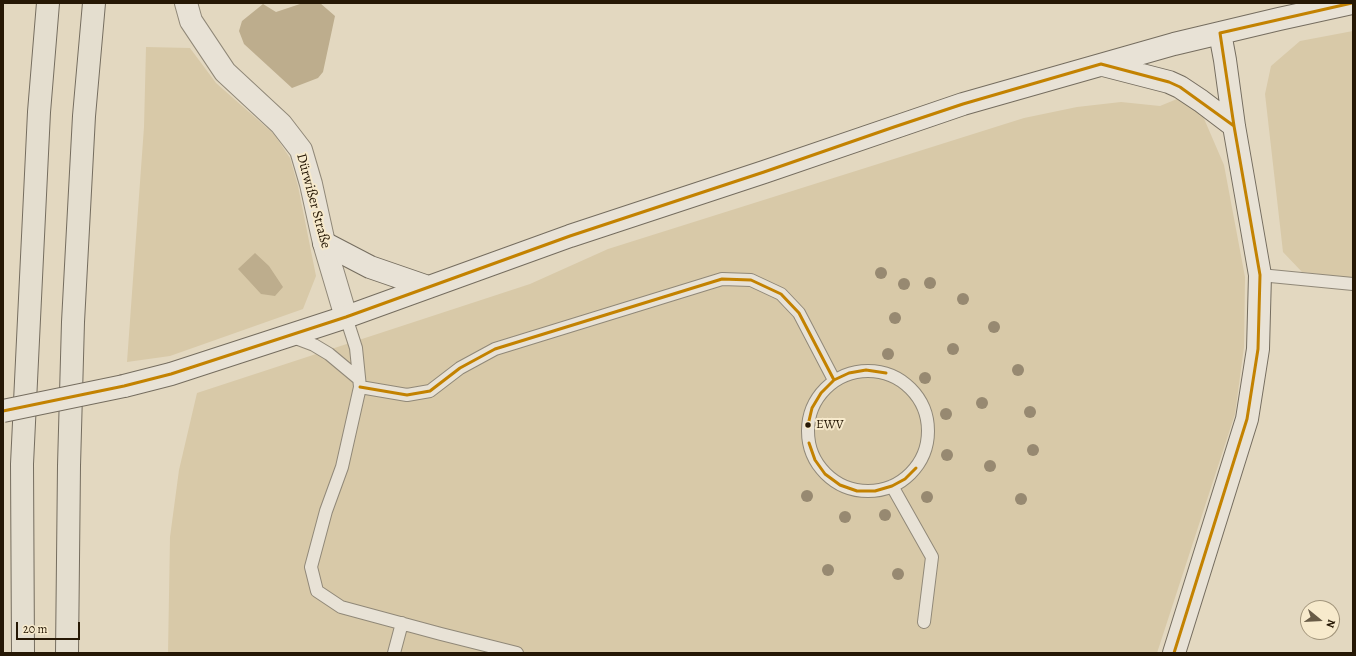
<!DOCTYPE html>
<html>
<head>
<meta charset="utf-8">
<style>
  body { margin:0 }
  #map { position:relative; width:1356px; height:656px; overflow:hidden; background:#e3d8c0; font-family:Alegreya,serif }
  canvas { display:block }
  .frame { position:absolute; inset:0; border:4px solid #261805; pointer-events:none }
  .north { position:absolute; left:1300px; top:600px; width:40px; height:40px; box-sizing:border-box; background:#f7eacc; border:1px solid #a3967c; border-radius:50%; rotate:108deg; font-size:11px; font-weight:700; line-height:16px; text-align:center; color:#261805 }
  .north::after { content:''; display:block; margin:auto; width:14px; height:18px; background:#685b46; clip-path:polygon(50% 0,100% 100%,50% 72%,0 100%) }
  .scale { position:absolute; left:16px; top:622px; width:64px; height:18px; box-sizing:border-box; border:2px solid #261805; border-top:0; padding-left:5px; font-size:12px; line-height:14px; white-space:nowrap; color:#261805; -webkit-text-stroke:3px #f7eacc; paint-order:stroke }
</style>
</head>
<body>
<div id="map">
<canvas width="1356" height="656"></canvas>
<div class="frame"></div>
<div class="north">N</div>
<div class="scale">20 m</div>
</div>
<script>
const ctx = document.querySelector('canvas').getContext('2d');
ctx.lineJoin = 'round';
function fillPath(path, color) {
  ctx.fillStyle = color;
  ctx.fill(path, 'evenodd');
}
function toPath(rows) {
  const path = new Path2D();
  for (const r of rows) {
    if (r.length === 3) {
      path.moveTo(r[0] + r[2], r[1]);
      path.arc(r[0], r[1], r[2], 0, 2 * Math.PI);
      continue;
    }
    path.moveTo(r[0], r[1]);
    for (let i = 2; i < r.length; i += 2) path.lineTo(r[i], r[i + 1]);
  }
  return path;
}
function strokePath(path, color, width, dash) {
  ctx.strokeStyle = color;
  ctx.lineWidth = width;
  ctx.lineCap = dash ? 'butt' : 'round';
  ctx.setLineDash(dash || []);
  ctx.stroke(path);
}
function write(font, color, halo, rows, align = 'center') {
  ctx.font = font + ' Alegreya,serif';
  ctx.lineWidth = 4;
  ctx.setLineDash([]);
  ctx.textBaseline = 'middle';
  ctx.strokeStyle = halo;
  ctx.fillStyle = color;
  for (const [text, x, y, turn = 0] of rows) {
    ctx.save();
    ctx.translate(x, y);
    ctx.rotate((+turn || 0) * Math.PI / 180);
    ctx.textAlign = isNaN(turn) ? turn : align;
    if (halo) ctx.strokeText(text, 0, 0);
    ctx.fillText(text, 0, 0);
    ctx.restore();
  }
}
const green = toPath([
  [1353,31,1353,278,1302,272,1283,252,1265,94,1271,66,1300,41],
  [146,47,190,48,216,83,274,134,290,158,298,186,316,276,303,309,170,356,127,362,144,127],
  [1177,99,1202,114,1224,165,1245,277,1244,347,1235,414,1157,653,168,653,170,537,179,470,197,393,530,284,608,249,1024,118,1077,107,1121,102,1160,106]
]);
const water = toPath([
  [303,3,320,3,335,16,323,72,318,78,292,88,244,44,239,31,242,21,263,4,276,12],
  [255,253,269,266,283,287,275,296,261,294,238,269]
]);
const lane = toPath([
  [1260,275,1353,284],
  [346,317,356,348,360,387,342,467,326,511,311,567,317,591,341,607,441,634,517,653],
  [290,336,314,345,329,354,359,379],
  [868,431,60],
  [360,387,407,395,430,391,460,368,495,349,722,279,751,280,781,294,799,313,834,380],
  [892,486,932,557,924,622],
  [394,653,402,623]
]);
const street = toPath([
  [186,3,191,21,225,72,281,124,301,150,311,184,324,243,346,317]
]);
const secondary = toPath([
  [1103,65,1169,82,1180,87,1201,101,1234,126],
  [324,243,370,267,428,287],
  [124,386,171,374,346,317,570,236,764,172,963,104,1174,44,1279,19,1352,3],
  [1174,653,1247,419,1258,349,1260,275,1234,126,1225,60,1220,33]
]);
const highway = toPath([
  [23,653,22,464,39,112,48,3],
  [67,653,69,466,73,322,84,116,94,3]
]);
const secondaryBridge = toPath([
  [3,411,124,386]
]);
const bus1 = toPath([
  [1220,33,1352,3],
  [1101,64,1169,82,1180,87,1234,126],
  [360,387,407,395,430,391,460,368,495,349,722,279,751,280,781,294,799,313,834,380],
  [3,411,124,386,171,374,346,317,570,236,764,172,894,127,963,104,1101,64],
  [808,425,812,408,821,393,834,380,849,373,866,370,886,373],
  [809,443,815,460,825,474,840,485,857,491,875,491,892,486,905,479,916,468],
  [1174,653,1247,419,1258,349,1260,275,1234,126,1220,33]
]);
const trees = [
  [881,273],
  [930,283],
  [904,284],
  [963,299],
  [895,318],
  [994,327],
  [953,349],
  [888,354],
  [1018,370],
  [925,378],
  [982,403],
  [1030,412],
  [946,414],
  [1033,450],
  [947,455],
  [990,466],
  [807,496],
  [927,497],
  [1021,499],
  [885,515],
  [845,517],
  [828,570],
  [898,574]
];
const markers = [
  [808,425,3.5,"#261805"]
];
const busNames = [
  ["EWV",816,425]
];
const streetNames = [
  ["Dürwißer Straße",313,201,75]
];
fillPath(green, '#d8c9a8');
fillPath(water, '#bdad8d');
strokePath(lane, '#908878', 14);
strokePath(street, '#908878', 24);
strokePath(secondary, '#756d5f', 24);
strokePath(highway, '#756d5f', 24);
strokePath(lane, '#e8e2d6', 12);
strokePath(street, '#e8e2d6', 22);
strokePath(secondary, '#e8e2d6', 22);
strokePath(highway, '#e4decf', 22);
strokePath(secondaryBridge, '#756d5f', 24, []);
strokePath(secondaryBridge, '#e8e2d6', 22);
strokePath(bus1, '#c38201', 3);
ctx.fillStyle = '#978971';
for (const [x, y] of trees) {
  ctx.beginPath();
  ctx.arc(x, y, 6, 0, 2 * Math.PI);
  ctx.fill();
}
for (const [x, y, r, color] of markers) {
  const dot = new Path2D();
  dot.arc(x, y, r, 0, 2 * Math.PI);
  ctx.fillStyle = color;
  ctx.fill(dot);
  strokePath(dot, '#f7eacc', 1.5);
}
write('13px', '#261805', '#f7eacc', busNames, 'left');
write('14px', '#261805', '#f7eacc', streetNames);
</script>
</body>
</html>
